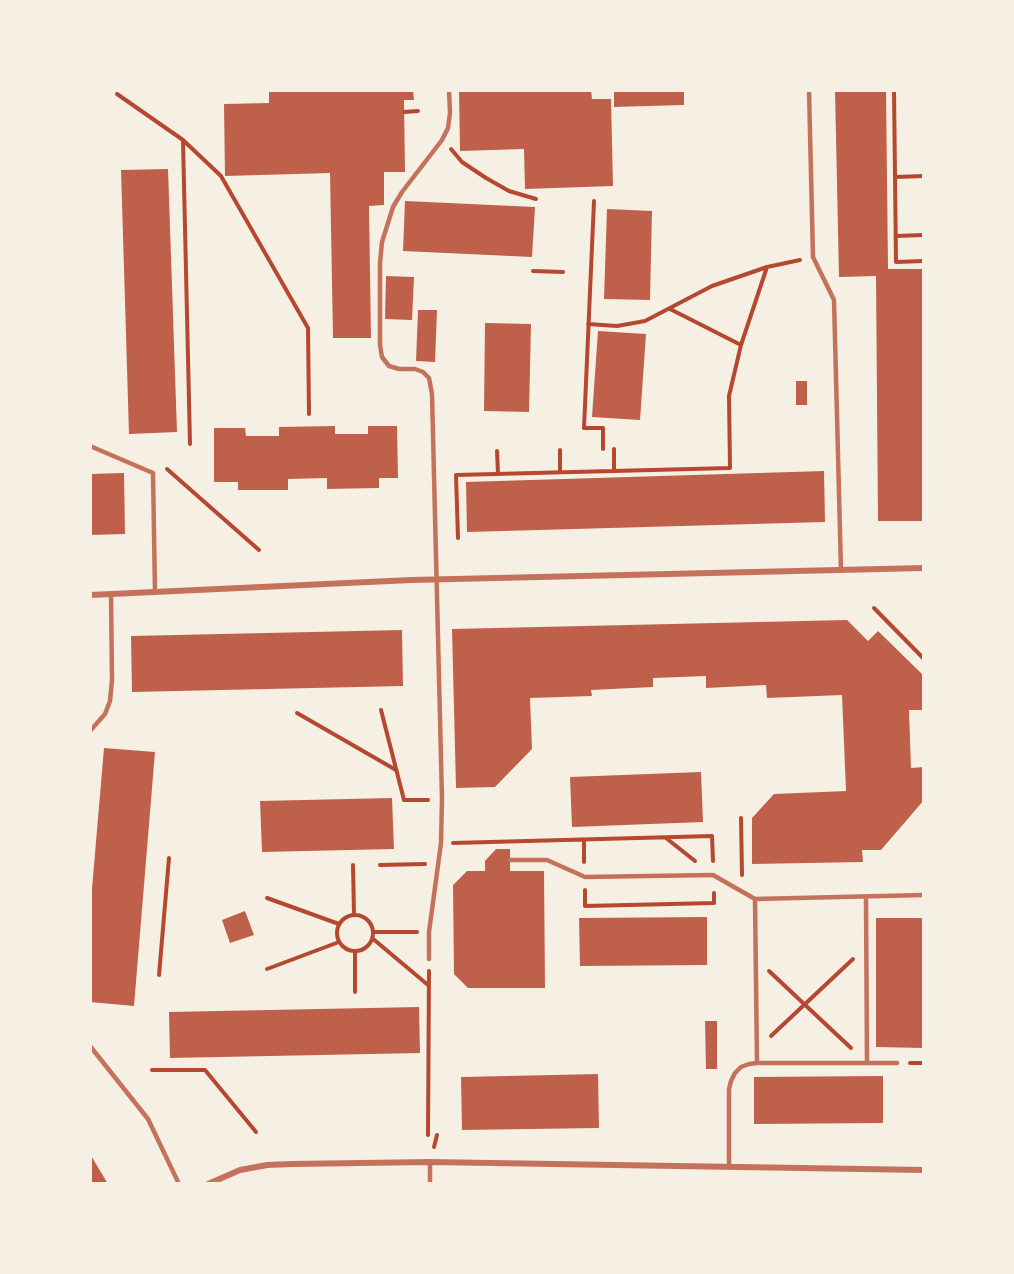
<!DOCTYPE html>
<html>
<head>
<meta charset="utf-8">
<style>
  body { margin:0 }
  #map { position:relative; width:1014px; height:1274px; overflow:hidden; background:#f6efe4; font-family:"Alegreya Sans",sans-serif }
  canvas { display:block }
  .frame { position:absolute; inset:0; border:92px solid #f6efe4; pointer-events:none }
</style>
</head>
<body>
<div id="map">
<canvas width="1014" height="1274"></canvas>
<div class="frame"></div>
</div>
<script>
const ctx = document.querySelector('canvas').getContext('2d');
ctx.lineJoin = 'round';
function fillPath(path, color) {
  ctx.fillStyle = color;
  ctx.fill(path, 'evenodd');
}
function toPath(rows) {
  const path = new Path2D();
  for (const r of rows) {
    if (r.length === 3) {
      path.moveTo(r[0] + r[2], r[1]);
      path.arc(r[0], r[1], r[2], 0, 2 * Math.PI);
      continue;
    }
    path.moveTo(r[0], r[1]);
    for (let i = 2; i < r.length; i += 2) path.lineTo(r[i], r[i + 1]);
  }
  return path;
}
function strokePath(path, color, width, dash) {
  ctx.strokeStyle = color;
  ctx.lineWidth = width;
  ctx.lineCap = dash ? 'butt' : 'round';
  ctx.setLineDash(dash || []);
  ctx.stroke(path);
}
const building = toPath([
  [269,90,413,90,414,100,404,100,405,172,384,172,384,205,369,206,371,338,333,338,330,173,225,176,224,104,269,103],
  [459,90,591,90,592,99,611,99,613,186,525,189,524,149,460,151],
  [614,90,684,90,684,105,614,107],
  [835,90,886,90,888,269,924,269,924,521,878,521,876,276,839,277],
  [168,169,177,432,129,434,121,170],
  [405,201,535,207,532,257,403,251],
  [607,209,652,211,650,300,604,299],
  [386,276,414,277,412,320,385,319],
  [418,310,437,310,435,362,416,361],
  [485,323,531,324,529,412,484,411],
  [598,331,646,334,640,420,592,417],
  [796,381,807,381,807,405,796,405],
  [335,426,335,434,368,434,368,426,397,426,398,478,379,478,379,488,327,489,327,478,288,479,288,490,238,490,238,482,214,482,214,428,245,428,246,436,279,436,279,427],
  [824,471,825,522,467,532,466,482],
  [124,473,125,534,90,535,90,474],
  [847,620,868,641,878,631,924,676,924,710,909,710,911,768,924,767,924,800,881,850,862,850,863,862,752,864,752,818,774,794,846,791,842,695,767,698,766,685,706,688,706,676,653,678,653,687,591,690,592,696,530,698,532,749,495,787,456,788,452,629],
  [402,630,403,686,132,692,131,636],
  [104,748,155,752,134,1006,90,1002,90,912],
  [701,772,703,822,572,827,570,777],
  [392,798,394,849,262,852,260,801],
  [496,849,510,849,510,871,544,871,545,988,468,988,454,974,453,885,467,871,485,871,485,861],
  [245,911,254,935,230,943,222,920],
  [707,917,707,965,580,966,579,918],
  [876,918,924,918,924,1048,876,1047],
  [419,1007,420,1053,170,1058,169,1012],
  [705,1021,717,1021,717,1069,706,1069],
  [598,1074,599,1128,462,1130,461,1077],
  [883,1076,883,1123,754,1124,754,1077],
  [90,1154,108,1184,90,1184]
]);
const path = toPath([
  [894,90,896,262,924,261],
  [117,94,183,140,221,176,308,328,309,414],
  [404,112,418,111],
  [183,141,190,444],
  [451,149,462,162,486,178,509,191,536,199],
  [895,177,924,176],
  [594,201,584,428,603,428,603,449],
  [896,236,924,235],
  [533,271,563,272],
  [670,309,741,345],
  [588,324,617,326,645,321,712,286,767,267,800,260],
  [614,449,614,471],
  [560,450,560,472],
  [497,451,498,474],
  [167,469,259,550],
  [458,538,456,475,730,468,729,396,741,345,767,267],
  [874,608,924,659],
  [381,710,404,800,428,800],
  [297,713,396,770],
  [741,818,742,875],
  [666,838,695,861],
  [584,840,584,862],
  [453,843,712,836,713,861],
  [353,865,354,914],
  [380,865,425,864],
  [585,890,585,906,714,903,714,893],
  [267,898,339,924],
  [355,933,18],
  [373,932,417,932],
  [372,938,428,985],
  [355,951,355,992],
  [267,969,339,942],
  [769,971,851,1048],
  [159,975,169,858],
  [771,1036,853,959],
  [910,1063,924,1063],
  [152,1070,205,1070,256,1132],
  [428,1135,429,971],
  [434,1147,437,1135]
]);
const service = toPath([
  [809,90,813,257,834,300,841,570],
  [90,446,153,473,155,592],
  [90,731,105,714,110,701,112,680,111,594],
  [510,860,547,860,585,877,713,875,755,899],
  [866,897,867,1063],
  [429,959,429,932,441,843,442,799,432,394,429,378,423,372,415,369,399,369,389,366,382,357,380,345,380,263,382,242,393,207,402,192,442,140,448,128,450,113,449,90],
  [90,1046,148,1119,179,1184],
  [757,1063,755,899,924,895],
  [729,1167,729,1089,731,1081,735,1073,741,1067,749,1064,757,1063,897,1063],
  [430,1184,430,1162]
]);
const minor = toPath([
  [90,595,411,580,924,568],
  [208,1184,240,1170,267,1165,292,1164,430,1162,924,1170]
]);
fillPath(building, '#bf614a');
strokePath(path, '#b5482f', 4);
strokePath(service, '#c5725c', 4.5);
strokePath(minor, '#c5725c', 6);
</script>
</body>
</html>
